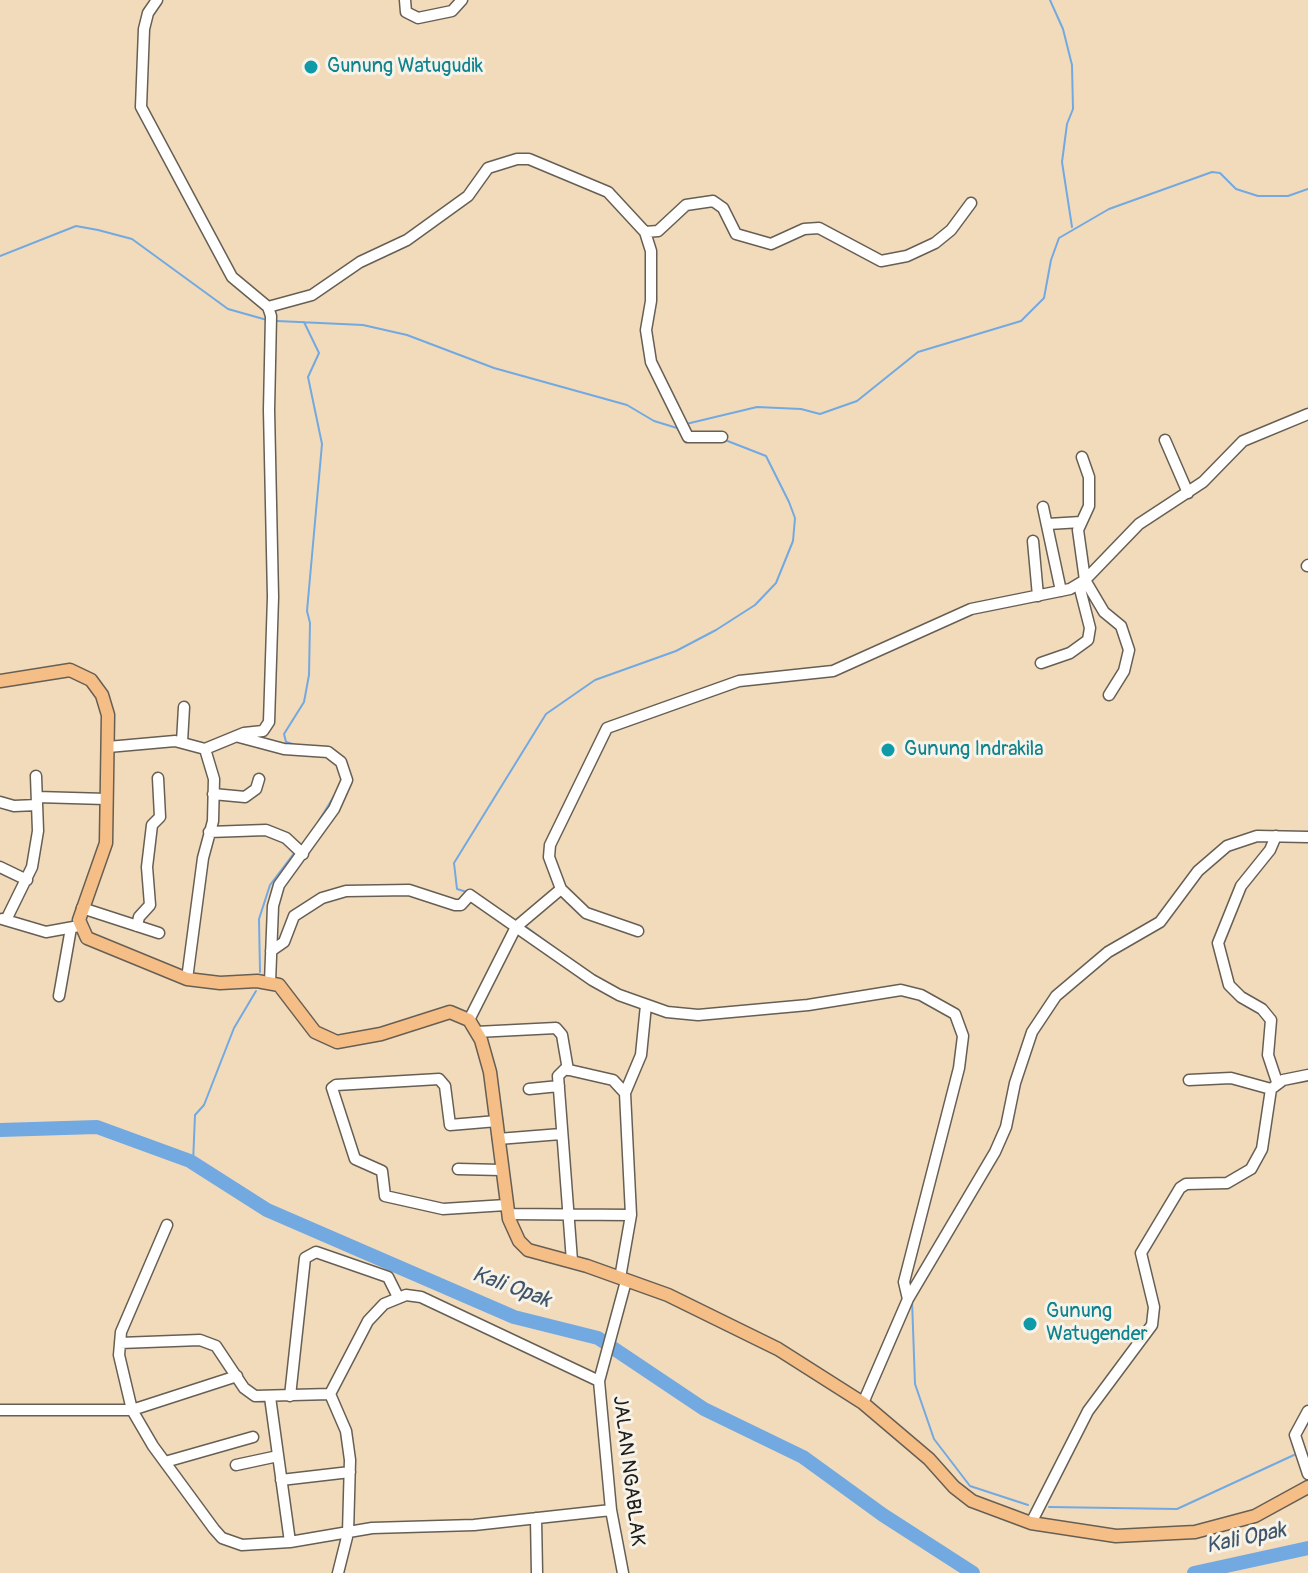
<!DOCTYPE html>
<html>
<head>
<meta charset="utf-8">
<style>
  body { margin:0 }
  canvas { display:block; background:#f1dbbb }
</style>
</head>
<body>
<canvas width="1308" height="1573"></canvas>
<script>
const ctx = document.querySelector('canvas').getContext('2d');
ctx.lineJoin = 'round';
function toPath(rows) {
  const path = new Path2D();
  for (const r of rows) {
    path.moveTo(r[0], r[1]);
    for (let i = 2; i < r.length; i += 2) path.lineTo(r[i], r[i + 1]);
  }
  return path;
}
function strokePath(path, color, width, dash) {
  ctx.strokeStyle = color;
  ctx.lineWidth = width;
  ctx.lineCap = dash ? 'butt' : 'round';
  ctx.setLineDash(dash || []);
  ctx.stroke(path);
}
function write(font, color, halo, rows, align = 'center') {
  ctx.font = font + ' Pangolin,sans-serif';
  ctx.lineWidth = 6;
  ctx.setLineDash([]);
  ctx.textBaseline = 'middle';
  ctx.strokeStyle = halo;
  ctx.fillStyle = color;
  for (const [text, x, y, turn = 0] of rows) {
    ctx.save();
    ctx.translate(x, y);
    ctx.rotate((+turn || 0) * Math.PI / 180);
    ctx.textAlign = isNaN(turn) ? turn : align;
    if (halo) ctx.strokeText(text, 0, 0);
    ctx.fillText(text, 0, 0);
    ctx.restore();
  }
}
const stream = toPath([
  [1050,0,1063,29,1072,65,1073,109,1067,124,1062,162,1072,227],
  [0,256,76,226,98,230,132,239,228,309,267,320],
  [277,321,363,325,407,335,494,368,627,405,654,421,677,428,681,434],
  [686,424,757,407,801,409,820,414,857,401,918,352,1021,321,1044,298,1051,260,1059,238,1109,209,1212,172,1220,173,1236,189,1258,196,1288,196,1308,189],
  [296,745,286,742,284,734,304,702,309,675,310,623,307,611,322,444,308,377,319,353,304,322],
  [318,822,336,793],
  [467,892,457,889,454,863,546,714,595,680,676,651,716,630,755,605,776,583,793,541,795,518,789,502,766,456,725,440],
  [525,926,559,951],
  [260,972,259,919,270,885,295,852],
  [193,1163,195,1115,204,1105,234,1028,256,991],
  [912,1300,915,1384,934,1439,970,1486,1028,1505],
  [1049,1507,1177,1509,1294,1455]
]);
const river = toPath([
  [0,1130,97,1127,190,1161,267,1210,514,1317,598,1338,704,1409,803,1457,883,1515,973,1573],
  [1194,1573,1308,1548]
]);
const minor = toPath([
  [405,0,406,12,418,18,452,11,462,0],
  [645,232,651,251,651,301,646,330,651,362,688,437,722,437],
  [268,307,312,295,360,262,407,240,468,196,488,168,517,159,529,159,608,192,645,232,658,231,686,205,713,201,723,208,736,234,771,244,804,229,819,228,881,261,907,256,935,243,951,230,971,203],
  [1165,440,1188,493],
  [1082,457,1089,477,1089,506,1078,530,1085,580,1104,612,1121,626,1129,650,1124,671,1109,695],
  [1043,507,1061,591],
  [1048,524,1081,522],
  [1033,541,1038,596],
  [1307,566,1308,565],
  [1041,663,1070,653,1088,640,1090,628,1079,585],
  [239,737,284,749,328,752,341,762,347,780,334,809,279,885,273,906,270,982],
  [182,742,184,707],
  [108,747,175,741,205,749,244,733,263,731,269,722,273,597,269,410,271,316,268,307,232,277,141,107,144,29,148,13,157,0],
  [213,794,245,797,256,789,259,779],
  [37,797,106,799],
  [0,802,14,806,37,805],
  [209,832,266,830,286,838,303,854],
  [1276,836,1270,850,1241,886,1218,943,1229,985,1241,997,1262,1009,1271,1020,1268,1055,1277,1082],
  [0,867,27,880],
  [561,889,586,913,638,931],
  [82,908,159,933],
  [2,919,46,932,79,926],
  [6,920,32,867,38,831,36,776],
  [137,926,139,917,150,905,147,867,152,825,160,817,158,778],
  [271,951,284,942,294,916,322,898,346,891,409,890,455,905,461,905,470,895,592,980,619,995,667,1012,698,1015,808,1005,901,990,921,995,955,1014,963,1036,959,1068,904,1282,908,1299],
  [187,979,203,858,213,821,214,779,205,749],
  [59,996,71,928],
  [469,1020,516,927,561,889,549,857,550,845,607,728,739,681,833,671,971,609,1070,589,1085,580,1139,524,1203,482,1243,441,1308,414],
  [476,1032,556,1028,562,1035,568,1070],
  [1189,1080,1231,1078,1271,1089],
  [529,1089,559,1086],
  [625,1093,641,1055,646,1005],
  [497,1121,450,1125,445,1086,439,1079,336,1085,332,1088,355,1159,382,1171,385,1196,443,1209,506,1205],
  [498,1139,561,1134],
  [458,1169,501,1170],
  [508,1214,631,1215],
  [167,1225,121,1332,119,1355,132,1410,237,1376],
  [572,1261,558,1076,565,1069,613,1080,625,1093,631,1215,620,1278],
  [120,1343,200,1340,216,1346,244,1388,255,1396,330,1394],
  [330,1394,368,1321,384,1304,406,1295,421,1297,599,1381],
  [330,1394,346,1431,350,1460,348,1533,338,1573],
  [290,1396,305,1258,316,1252,388,1277,398,1297],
  [270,1397,290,1542],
  [863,1403,908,1299,995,1152,1006,1127,1015,1083,1032,1032,1056,996,1108,952,1160,922,1198,871,1227,846,1257,836,1308,837],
  [0,1410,132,1410,153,1446,214,1529,222,1538,242,1545,290,1542,372,1528,474,1525,611,1510],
  [1308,1411,1295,1435,1308,1474],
  [165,1462,253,1437],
  [236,1465,278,1456],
  [281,1480,350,1472],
  [536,1518,537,1573],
  [1031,1523,1088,1411,1152,1325,1154,1307,1141,1253,1180,1188,1186,1184,1227,1183,1251,1169,1262,1149,1271,1089,1283,1080,1308,1075],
  [623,1573,611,1510,599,1381,626,1281]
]);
const major = toPath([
  [0,681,70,670,91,680,102,695,108,715,106,843,79,920,87,938,187,979,220,983,257,981,279,985,315,1032,337,1042,381,1034,450,1012,469,1020,481,1040,490,1072,509,1219,519,1241,528,1250,587,1266,668,1295,778,1349,863,1403,929,1459,954,1487,972,1501,1031,1523,1116,1536,1195,1532,1255,1516,1308,1487]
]);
const markers = [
  [311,67,8,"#0f9aa8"],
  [888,750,8,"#0f9aa8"],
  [1030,1324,8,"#0f9aa8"]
];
const cultureNames = [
  ["Gunung Watugudik",327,67],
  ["Gunung Indrakila",904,750],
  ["Gunung",1046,1312],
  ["Watugender",1046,1335]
];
const streetNames = [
  ["JALAN NGABLAK",628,1471,83]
];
const waterNames = [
  ["Kali Opak",511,1288,20],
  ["Kali Opak",1246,1539,-12]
];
strokePath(stream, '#73a9e1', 2);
strokePath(river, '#73a9e1', 14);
strokePath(minor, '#675f54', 13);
strokePath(major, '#675f54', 15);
strokePath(minor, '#fff', 10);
strokePath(major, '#f6be87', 12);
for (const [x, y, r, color] of markers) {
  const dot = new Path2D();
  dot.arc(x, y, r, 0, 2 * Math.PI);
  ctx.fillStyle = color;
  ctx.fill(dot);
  strokePath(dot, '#f7f3e8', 3);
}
write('20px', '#0d838f', '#f7f3e8', cultureNames, 'left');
write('20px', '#1c1c1c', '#f7f3e8', streetNames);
write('italic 22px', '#3f546b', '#f7f3e8', waterNames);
</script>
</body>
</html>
